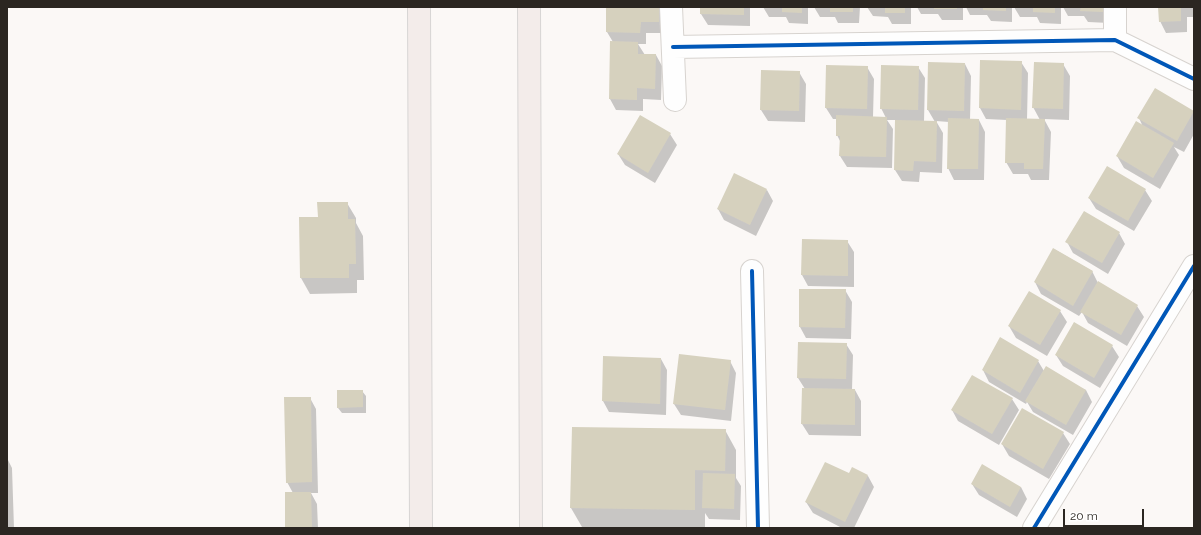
<!DOCTYPE html>
<html>
<head>
<meta charset="utf-8">
<style>
  body { margin:0 }
  #map { position:relative; width:1201px; height:535px; overflow:hidden; background:#fbf8f6; font-family:Raleway,sans-serif }
  canvas { display:block }
  .frame { position:absolute; inset:0; border:8px solid #2b2621; pointer-events:none }
  .scale { position:absolute; left:1063px; top:509px; width:81px; height:18px; box-sizing:border-box; border:2px solid #2b2621; border-top:0; padding-left:5px; font-size:12px; line-height:14px; white-space:nowrap; color:#2b2621; -webkit-text-stroke:3px #fff; paint-order:stroke }
</style>
</head>
<body>
<div id="map">
<canvas width="1201" height="535"></canvas>
<div class="frame"></div>
<div class="scale">20 m</div>
</div>
<script>
const ctx = document.querySelector('canvas').getContext('2d');
ctx.lineJoin = 'round';
function fillPath(path, color) {
  ctx.fillStyle = color;
  ctx.fill(path, 'evenodd');
}
function toPath(rows) {
  const path = new Path2D();
  for (const r of rows) {
    path.moveTo(r[0], r[1]);
    for (let i = 2; i < r.length; i += 2) path.lineTo(r[i], r[i + 1]);
  }
  return path;
}
function strokePath(path, color, width, dash) {
  ctx.strokeStyle = color;
  ctx.lineWidth = width;
  ctx.lineCap = dash ? 'butt' : 'round';
  ctx.setLineDash(dash || []);
  ctx.stroke(path);
}
const shadow = toPath([
  [607,7,665,7,665,33,646,33,646,44,638,44,645,55,656,55,662,66,661,100,643,99,643,111,616,110,610,99,613,42,607,32],
  [701,7,750,7,750,26,708,25,701,14],
  [763,7,808,7,808,24,789,23,786,17,769,17],
  [814,7,860,7,859,23,838,23,835,17,820,17],
  [867,7,911,7,911,24,892,24,888,17,873,16],
  [917,7,963,7,963,20,942,20,938,14,921,14],
  [966,7,1012,7,1012,22,991,21,987,15,970,15],
  [1014,7,1061,7,1061,24,1040,23,1037,17,1020,17],
  [1063,7,1109,7,1109,23,1088,22,1084,16,1068,16],
  [1159,7,1194,7,1194,17,1187,17,1187,32,1166,33,1160,21],
  [1021,62,1028,73,1027,120,1040,120,1033,107,1063,64,1070,76,1069,120,1044,119,1051,132,1049,180,1031,180,1028,174,1013,174,1006,162,1007,120,986,119,980,108],
  [965,64,971,76,970,120,979,120,985,132,984,180,954,180,948,168,949,122,936,121,943,133,942,173,920,172,919,182,902,181,895,170,896,120,887,120,893,129,892,168,847,167,840,156,841,143,837,135,837,119,833,119,826,108,867,67,874,79,873,117,886,118,881,108,918,67,925,78,924,122,935,122,928,110],
  [799,72,806,84,805,122,768,121,761,110],
  [1156,90,1194,113,1194,134,1184,152,1174,147,1179,155,1160,189,1124,168,1117,156,1143,127,1139,118],
  [670,134,677,145,655,183,625,165,618,154],
  [767,190,773,201,756,236,724,220,718,209],
  [1145,190,1152,201,1134,231,1096,209,1089,198],
  [347,203,356,218,356,223,363,236,364,280,357,280,357,293,310,294,301,278,319,218],
  [1119,233,1125,244,1108,274,1073,253,1067,242],
  [847,241,854,252,854,287,808,286,802,275],
  [1054,249,1092,271,1098,283,1137,306,1144,317,1127,346,1088,323,1082,312,1079,316,1041,294,1035,282],
  [845,290,852,302,851,339,806,338,800,327],
  [1060,311,1067,322,1047,356,1016,338,1009,326],
  [1001,339,1038,361,1044,371,1086,390,1092,402,1073,435,1033,412,1027,402,1026,404,989,382,983,370],
  [846,344,853,355,852,390,855,390,861,401,861,436,809,435,802,424,805,389,798,378],
  [1112,346,1119,357,1100,388,1063,366,1056,355],
  [604,357,661,359,667,370,666,415,609,412,603,401],
  [730,361,736,373,731,421,681,415,674,404],
  [362,391,366,396,366,413,342,413,338,408],
  [310,398,316,409,318,493,311,493,317,504,318,528,286,528,293,493,287,482],
  [1012,399,1019,410,999,445,958,421,952,410],
  [725,430,736,450,736,478,741,486,740,520,709,519,705,513,705,528,582,527,571,508],
  [1063,433,1070,444,1049,479,1009,456,1002,444],
  [7,458,12,468,14,528,7,528],
  [849,475,868,476,874,487,854,528,842,528,813,513,806,502],
  [972,484,1021,487,1027,499,1017,517,979,495]
]);
const building = toPath([
  [606,7,659,7,659,22,641,22,640,33,606,32],
  [700,7,744,7,744,15,700,14],
  [782,7,802,7,802,13,782,12],
  [830,7,853,7,853,12,830,12],
  [885,7,905,7,905,13,885,13],
  [934,7,957,7,957,9,934,9],
  [983,7,1006,7,1006,11,983,10],
  [1033,7,1055,7,1055,13,1033,12],
  [1081,7,1103,7,1103,12,1080,11],
  [1158,7,1181,7,1181,21,1159,22],
  [610,41,638,42,638,54,656,54,655,89,637,88,637,100,609,99],
  [980,60,1022,61,1021,110,979,108],
  [928,62,965,63,964,111,927,110],
  [1034,62,1064,63,1063,109,1032,108],
  [826,65,868,66,867,109,825,108],
  [881,65,919,66,918,110,880,109],
  [761,70,800,71,799,111,760,110],
  [1155,88,1194,111,1177,141,1137,118],
  [640,115,671,133,648,173,617,154],
  [836,115,887,117,886,157,839,156,840,136,836,136],
  [948,118,979,119,978,169,947,169],
  [1006,118,1045,119,1043,169,1024,169,1024,163,1005,163],
  [895,120,937,121,936,162,914,161,913,171,894,170],
  [1136,121,1174,143,1153,178,1116,156],
  [1107,166,1146,189,1128,221,1088,198],
  [734,173,767,189,750,225,717,209],
  [317,202,348,202,348,219,355,219,356,264,349,264,349,278,300,278,299,217,318,217],
  [1084,211,1120,232,1102,263,1065,242],
  [802,239,848,240,848,276,801,275],
  [1053,248,1093,271,1073,306,1034,282],
  [1098,281,1138,305,1121,335,1080,312],
  [799,289,846,289,845,328,799,327],
  [1029,291,1061,310,1040,345,1008,326],
  [1074,322,1113,345,1094,378,1055,355],
  [1000,337,1039,360,1020,393,982,370],
  [798,342,847,343,846,379,797,378],
  [679,354,731,360,725,410,673,404],
  [603,356,661,358,660,404,602,401],
  [1046,366,1086,390,1066,425,1025,401],
  [972,375,1013,398,992,434,951,410],
  [802,388,855,389,855,425,801,424],
  [337,390,363,390,363,407,337,408],
  [284,397,311,397,312,482,286,483],
  [1022,408,1064,432,1043,469,1001,444],
  [572,427,726,429,725,471,695,470,695,510,570,508],
  [825,462,849,473,852,467,868,475,845,522,805,502],
  [982,464,1021,487,1010,507,971,484],
  [703,473,735,474,734,509,702,508],
  [285,492,311,492,312,528,285,528]
]);
const minor = toPath([
  [671,7,675,100],
  [1115,7,1115,40],
  [673,47,1115,40,1194,79],
  [752,271,758,528],
  [1034,528,1194,266]
]);
const highway = toPath([
  [419,7,421,528],
  [529,7,531,528]
]);
const cycleway = toPath([
  [673,47,1115,40,1194,79],
  [752,271,758,528],
  [1034,528,1194,266]
]);
fillPath(shadow, '#0003');
fillPath(building, '#d6d1be');
strokePath(minor, '#d7d3cf', 24);
strokePath(highway, '#d7d5d4', 24);
strokePath(minor, '#fefefe', 22);
strokePath(highway, '#f3ecea', 22);
strokePath(cycleway, '#0057b8', 4);
</script>
</body>
</html>
